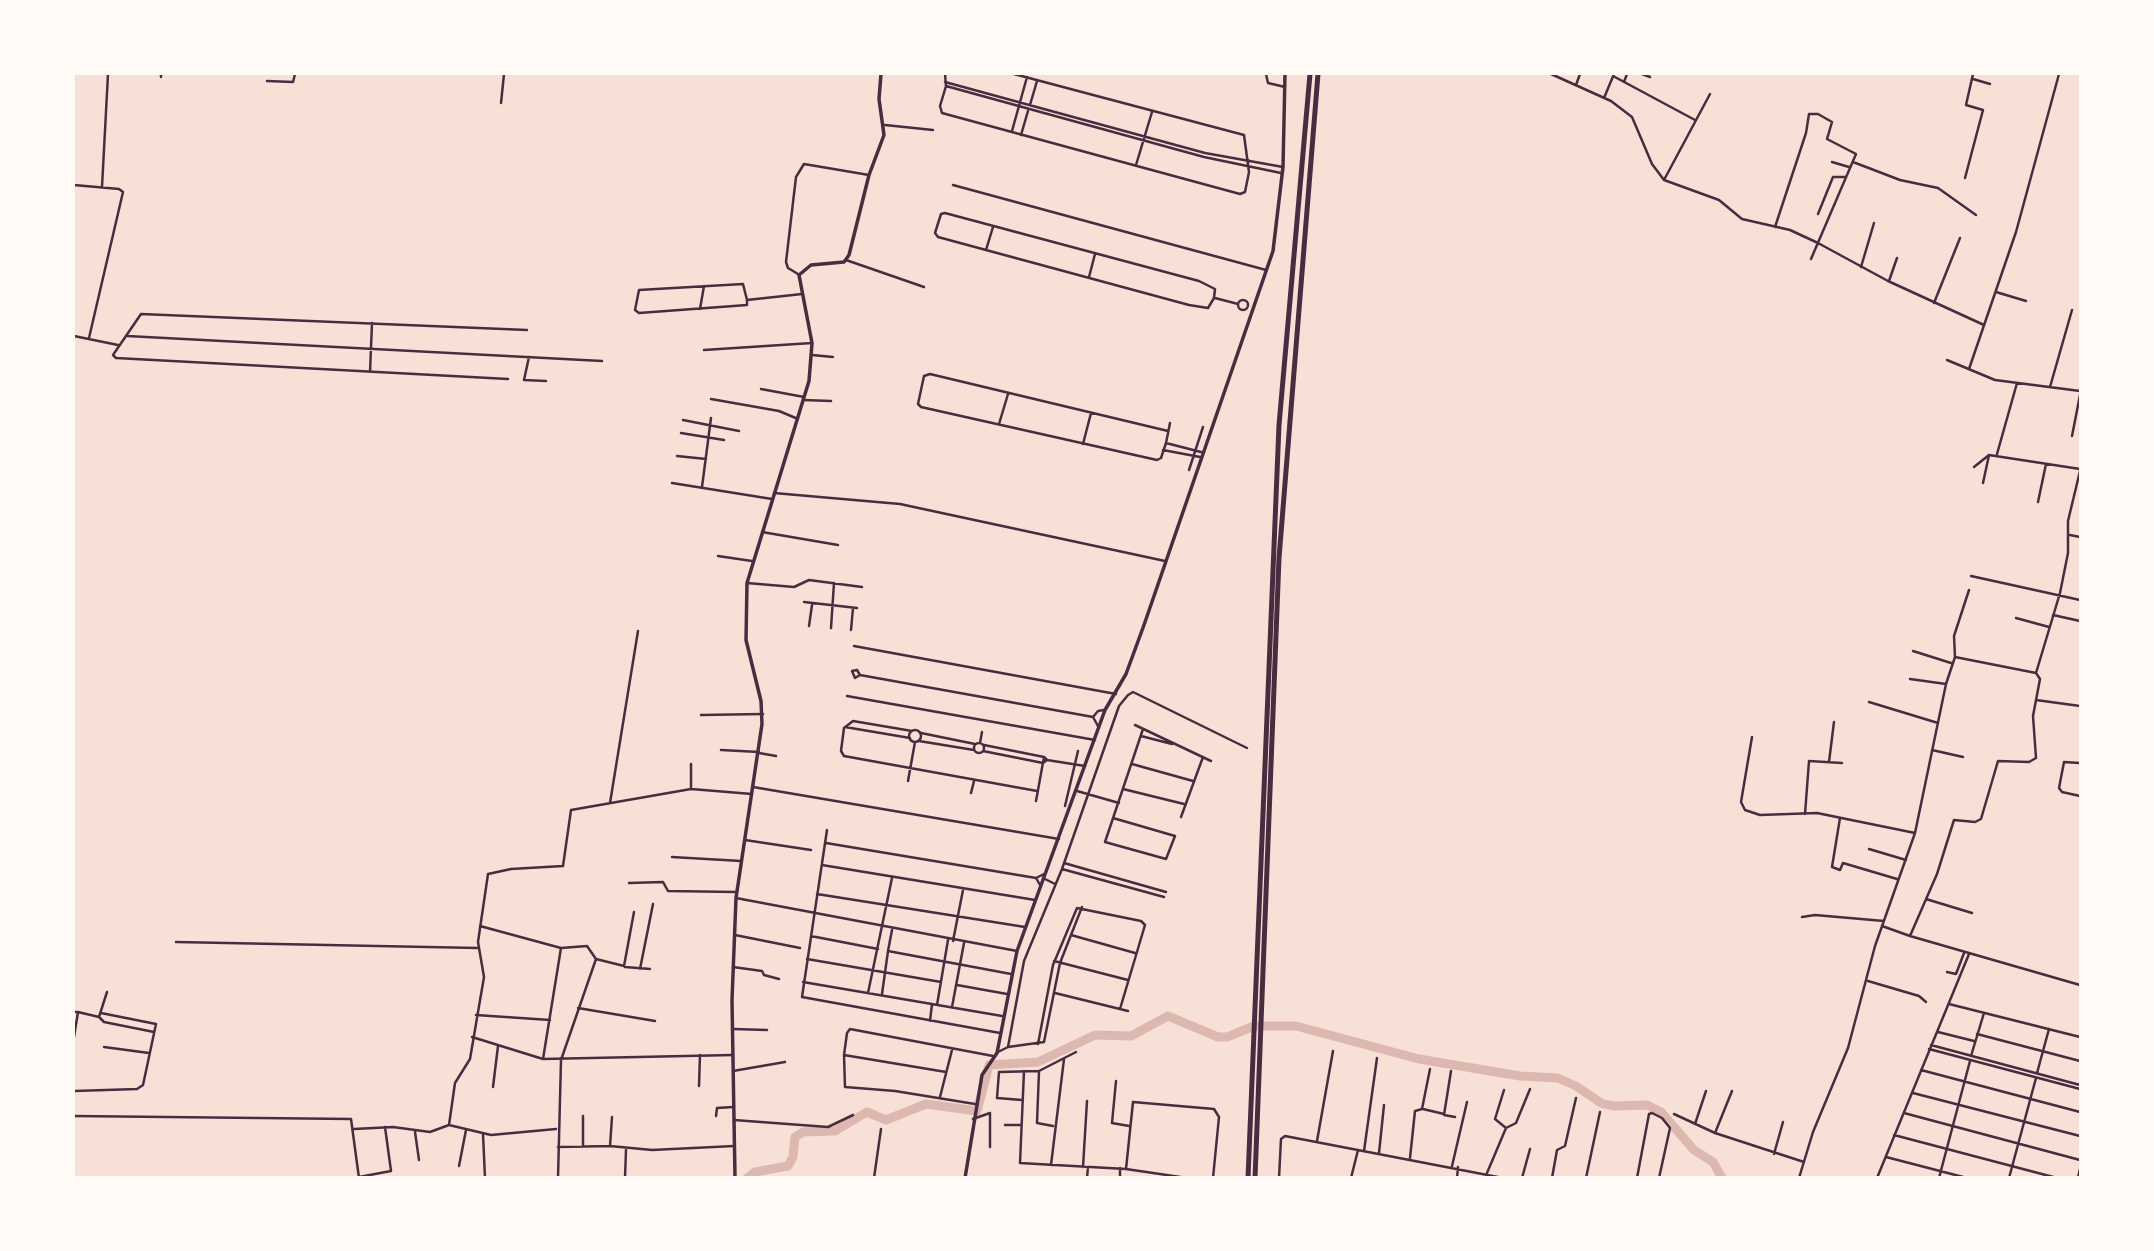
<!DOCTYPE html>
<html>
<head>
<meta charset="utf-8">
<style>
  body { margin:0 }
  #map { position:relative; width:2154px; height:1251px; overflow:hidden; background:#f7e1d7; font-family:"Source Sans 3",sans-serif }
  canvas { display:block }
  .frame { position:absolute; inset:0; border:75px solid #fffaf5; pointer-events:none }
</style>
</head>
<body>
<div id="map">
<canvas width="2154" height="1251"></canvas>
<div class="frame"></div>
</div>
<script>
const ctx = document.querySelector('canvas').getContext('2d');
ctx.lineJoin = 'round';
function toPath(rows) {
  const path = new Path2D();
  for (const r of rows) {
    if (r.length === 3) {
      path.moveTo(r[0] + r[2], r[1]);
      path.arc(r[0], r[1], r[2], 0, 2 * Math.PI);
      continue;
    }
    path.moveTo(r[0], r[1]);
    for (let i = 2; i < r.length; i += 2) path.lineTo(r[i], r[i + 1]);
  }
  return path;
}
function strokePath(path, color, width, dash) {
  ctx.strokeStyle = color;
  ctx.lineWidth = width;
  ctx.lineCap = dash ? 'butt' : 'round';
  ctx.setLineDash(dash || []);
  ctx.stroke(path);
}
const river = toPath([
  [747,1178,755,1172,788,1166,793,1157,795,1137,803,1132,835,1131,867,1112,886,1120,926,1104,977,1111,989,1065,1038,1062,1095,1035,1131,1036,1168,1016,1218,1037,1227,1037,1254,1026,1296,1026,1419,1059,1520,1076,1558,1078,1576,1086,1601,1103,1613,1106,1647,1105,1661,1112,1694,1150,1713,1162,1722,1178]
]);
const minor = toPath([
  [945,74,946,86,940,106,942,113,1240,194,1245,192,1249,172,1244,135,1014,74],
  [1266,74,1268,83,1285,87],
  [1551,74,1611,101,1632,117,1652,164,1664,180,1719,200,1742,219,1790,230,1818,243,1888,281,1984,325],
  [1642,74,1650,77],
  [1613,76,1695,120],
  [161,77,161,74],
  [1973,79,1990,84],
  [267,81,293,82,295,74],
  [945,82,1205,153,1283,167],
  [1624,82,1627,74],
  [1576,85,1580,74],
  [946,86,1204,157,1281,173],
  [1604,98,1614,74],
  [501,103,504,74],
  [1030,105,1037,81],
  [885,125,933,130],
  [1012,131,1027,77],
  [1021,135,1028,111],
  [1832,162,1849,167],
  [1853,162,1900,180,1938,188,1976,215],
  [1136,165,1152,112],
  [1965,178,1983,110,1966,105,1973,74],
  [1664,180,1710,94],
  [74,185,119,189,123,192,89,338],
  [953,185,1266,270],
  [102,187,108,74],
  [945,213,1199,281,1215,289,1214,298,1208,308,1189,305,938,237,935,233,941,214,945,213],
  [1818,214,1833,177,1846,177],
  [1775,227,1806,133,1809,114,1818,114,1832,122,1827,139,1856,154,1811,259],
  [986,250,993,227],
  [846,260,924,287],
  [1861,267,1874,223],
  [798,274,788,268,786,262,796,177,804,164,869,175],
  [1089,277,1095,254],
  [1889,281,1897,258],
  [1996,292,2026,301],
  [1215,298,1238,304],
  [747,300,743,284,639,290,635,310,639,313,747,305,747,300,802,294],
  [1243,305,5],
  [1934,303,1960,238],
  [700,309,704,286],
  [74,336,118,345],
  [127,336,602,361],
  [704,350,812,343],
  [812,355,833,357],
  [529,357,524,380,546,381],
  [1947,360,1995,380,2080,391],
  [1969,369,2016,232,2059,74],
  [370,372,372,323],
  [508,379,116,358,113,355,141,314,527,330],
  [2050,387,2072,310],
  [761,389,804,397],
  [711,399,779,411,798,419],
  [803,400,831,401],
  [683,420,739,431],
  [999,424,1008,394],
  [1168,431,930,374,924,376,918,404,921,407,1157,460,1161,458,1166,443,1170,423],
  [681,433,724,440],
  [2072,436,2080,395],
  [1166,443,1201,452],
  [1083,444,1091,413],
  [1163,450,1200,457],
  [1997,454,2017,383],
  [677,456,706,459],
  [1974,467,1989,455,2080,469],
  [1189,470,1203,427],
  [672,483,772,499],
  [1983,483,1989,455],
  [702,487,711,418],
  [774,493,900,504,1165,561],
  [2038,502,2046,464],
  [762,532,838,545],
  [2070,535,2080,537],
  [718,556,752,561],
  [1971,576,2080,600],
  [747,583,794,587,809,580,862,587],
  [804,602,857,608],
  [2053,615,2080,621],
  [2016,618,2049,627],
  [809,626,812,605],
  [831,628,834,583],
  [851,630,853,608],
  [854,646,1116,694],
  [1913,651,1951,663],
  [1955,657,2036,673],
  [860,675,857,670,852,671,855,678,860,675,1093,717,1099,728],
  [1910,679,1946,684],
  [847,696,1095,740],
  [2036,700,2080,706],
  [1869,702,1938,723],
  [701,715,763,714],
  [1093,717,1098,711,1104,710],
  [1135,725,1211,761],
  [845,727,910,738],
  [915,736,6],
  [912,731,853,721,844,728,841,751,844,756,1037,791],
  [921,733,975,744],
  [1141,736,1172,744],
  [1752,737,1741,802,1745,810,1760,815,1817,813,1915,833],
  [919,741,974,750],
  [979,748,5],
  [980,743,982,732],
  [984,745,1044,757,1047,760],
  [721,750,759,752],
  [1932,750,1963,757],
  [983,751,1043,763,1047,760,1085,766],
  [759,753,776,756],
  [1829,762,1834,722],
  [2080,763,2064,762,2059,788,2062,792,2080,796],
  [1132,764,1193,781],
  [908,781,915,742],
  [753,787,1059,839],
  [691,789,691,764],
  [1123,789,1184,804],
  [1077,791,1119,803],
  [971,793,974,781],
  [1036,801,1044,757],
  [610,803,638,631],
  [1065,806,1078,751],
  [1805,814,1809,761,1842,763],
  [1181,817,1203,757],
  [1113,818,1175,836,1166,859,1105,842,1143,729],
  [1840,818,1832,867,1840,870,1843,863,1897,879],
  [827,830,802,997,1000,1033],
  [745,840,811,850],
  [826,843,1036,878],
  [1869,849,1906,860],
  [672,857,741,861],
  [1064,863,1166,892],
  [822,865,1035,900],
  [1062,869,1164,897],
  [1043,878,1055,884],
  [629,883,663,882,668,891,736,892],
  [1040,885,1036,878,1044,874],
  [817,894,1025,927],
  [736,898,1017,951],
  [1926,899,1972,913],
  [1802,917,1815,915,1884,921],
  [480,926,561,948,587,946,596,959],
  [1882,926,1910,936,1937,874,1954,820,1975,822,1981,819,1998,761,2029,762,2036,758,2033,716,2040,679,2036,673,2060,593,2068,553,2068,521,2080,471],
  [735,935,800,948],
  [1071,935,1135,953],
  [811,936,878,949],
  [1910,936,2080,985],
  [953,941,963,890],
  [176,942,478,948],
  [888,951,892,930],
  [596,959,624,966,634,912],
  [807,959,941,982],
  [1054,961,1128,980],
  [625,967,650,969],
  [733,967,762,971,764,975,779,979],
  [640,969,653,904],
  [1947,972,1956,974,1964,953],
  [1868,981,1919,996,1926,1002],
  [803,982,1002,1016],
  [957,985,1007,994],
  [868,993,892,878],
  [1055,993,1128,1011],
  [882,994,888,951,1011,974],
  [1949,1004,2080,1037],
  [937,1005,948,940],
  [952,1007,964,943],
  [578,1008,655,1021],
  [74,1012,78,1012,74,1037],
  [78,1012,99,1017,107,992],
  [476,1015,550,1020],
  [99,1017,104,1022,154,1032],
  [930,1021,932,1004],
  [733,1029,767,1030],
  [1938,1032,1974,1041],
  [1977,1034,2080,1061],
  [472,1037,543,1059,733,1055],
  [1038,1044,1053,965,1077,908,1141,921,1145,925,1120,1009],
  [1931,1045,2080,1085],
  [104,1047,149,1053],
  [1008,1047,1024,961,1062,869,1119,706,1128,695,1133,692,1247,748],
  [1929,1049,2080,1089],
  [998,1052,1008,1047,1044,1042,1060,963,1082,907],
  [844,1055,845,1087,895,1091,975,1104],
  [1971,1056,1984,1013],
  [543,1059,561,948],
  [1921,1070,2080,1112],
  [733,1071,785,1062],
  [1024,1071,1020,1163,1126,1169,1187,1178],
  [1039,1071,1037,1123,1053,1126],
  [1451,1071,1444,1115,1455,1117],
  [946,1072,844,1055,847,1033,850,1029,993,1056],
  [2037,1073,2049,1029],
  [1116,1081,1112,1123,1129,1126],
  [699,1086,700,1055],
  [493,1087,498,1046],
  [1504,1090,1495,1119,1506,1128],
  [74,1091,137,1089,143,1085,156,1024,101,1013],
  [1913,1093,2080,1136],
  [940,1097,952,1050],
  [1022,1100,997,1098,999,1072,1039,1071,1076,1052],
  [1423,1109,1444,1114],
  [1904,1113,2080,1160],
  [1674,1114,1715,1133,1804,1162],
  [74,1116,351,1119,359,1178],
  [583,1116,583,1145],
  [716,1116,717,1108,733,1107],
  [973,1119,990,1113,990,1147],
  [734,1120,828,1127,853,1115],
  [1695,1124,1706,1091],
  [449,1125,491,1135,556,1129],
  [1005,1125,1021,1125],
  [354,1129,393,1127,430,1132,449,1125,455,1083,470,1059,484,977,478,942,488,874,511,869,563,866,571,810,691,789,752,794],
  [415,1132,419,1160],
  [1715,1133,1732,1091],
  [483,1134,485,1178],
  [1894,1135,2057,1178],
  [1317,1141,1333,1051],
  [610,1146,612,1117],
  [558,1147,610,1146,652,1150,734,1146],
  [1364,1151,1377,1058],
  [1379,1153,1384,1105],
  [1774,1154,1783,1122],
  [1886,1157,1967,1178],
  [1410,1158,1415,1111,1422,1109,1430,1069],
  [1051,1165,1064,1059],
  [459,1166,466,1130],
  [1452,1166,1467,1102],
  [1083,1167,1087,1101],
  [1126,1169,1133,1102,1214,1109,1219,1117,1213,1178],
  [1487,1173,1506,1128,1516,1123,1530,1089],
  [359,1177,391,1171,385,1127],
  [558,1178,561,1060,596,959],
  [625,1178,626,1150],
  [874,1178,881,1129],
  [1087,1178,1088,1167],
  [1120,1178,1120,1168],
  [1279,1178,1281,1139,1285,1136,1503,1178],
  [1351,1178,1358,1150],
  [1457,1178,1458,1167],
  [1522,1178,1530,1149],
  [1552,1178,1557,1150,1565,1146,1576,1098],
  [1586,1178,1600,1112],
  [1637,1178,1649,1114,1652,1113,1662,1118,1670,1128,1659,1178],
  [1799,1178,1813,1132,1848,1048,1875,946,1915,833,1946,684,1955,657,1954,636,1969,590],
  [1877,1178,1969,954],
  [1939,1178,1970,1061],
  [2009,1178,2036,1078],
  [2078,1178,2080,1169]
]);
const tertiary = toPath([
  [735,1178,732,1000,736,898,762,724,761,701,746,640,747,583,809,381,812,343,799,275,811,265,844,262,849,255,869,175,884,135,879,99,881,74],
  [965,1178,982,1075,997,1053,1017,951,1105,710,1126,674,1144,625,1273,251,1283,167,1285,74]
]);
const motorway = toPath([
  [1248,1178,1279,425,1310,74],
  [1255,1178,1279,558,1318,74]
]);
strokePath(river, '#dcb8b0', 9);
strokePath(minor, '#4a2c40', 2.5);
strokePath(tertiary, '#4a2c40', 3.5);
strokePath(motorway, '#4a2c40', 5);
</script>
</body>
</html>
